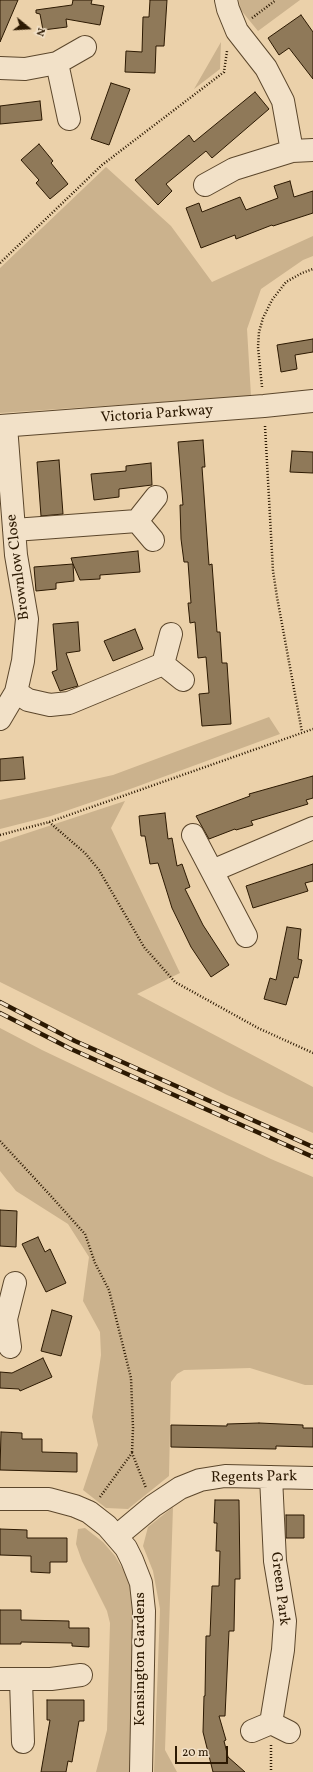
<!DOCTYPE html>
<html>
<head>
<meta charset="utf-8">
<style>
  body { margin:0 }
  #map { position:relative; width:313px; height:1772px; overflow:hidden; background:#ebd1aa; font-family:Vollkorn,serif }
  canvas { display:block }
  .north { position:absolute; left:8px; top:8px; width:40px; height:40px; -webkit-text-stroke:3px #f2e1c8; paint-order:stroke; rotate:108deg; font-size:11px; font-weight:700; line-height:16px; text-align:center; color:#2c1902 }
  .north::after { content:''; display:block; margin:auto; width:14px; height:18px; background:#2c1902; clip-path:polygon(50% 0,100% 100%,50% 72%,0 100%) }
  .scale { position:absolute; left:175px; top:1746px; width:53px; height:18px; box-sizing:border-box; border:2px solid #2c1902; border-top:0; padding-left:5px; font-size:12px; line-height:14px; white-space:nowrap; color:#2c1902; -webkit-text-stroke:3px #f2e1c8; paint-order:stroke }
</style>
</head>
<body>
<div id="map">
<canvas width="313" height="1772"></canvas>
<div class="north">N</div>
<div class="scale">20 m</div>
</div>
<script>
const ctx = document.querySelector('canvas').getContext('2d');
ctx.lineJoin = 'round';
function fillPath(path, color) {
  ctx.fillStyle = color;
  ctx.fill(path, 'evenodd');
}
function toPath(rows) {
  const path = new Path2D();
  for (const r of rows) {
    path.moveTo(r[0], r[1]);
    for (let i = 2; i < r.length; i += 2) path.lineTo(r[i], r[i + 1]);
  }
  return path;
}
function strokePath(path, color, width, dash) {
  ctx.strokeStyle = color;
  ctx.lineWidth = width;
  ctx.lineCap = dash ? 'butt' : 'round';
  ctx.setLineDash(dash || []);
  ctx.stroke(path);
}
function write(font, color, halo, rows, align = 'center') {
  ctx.font = font + ' Vollkorn,serif';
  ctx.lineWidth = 3.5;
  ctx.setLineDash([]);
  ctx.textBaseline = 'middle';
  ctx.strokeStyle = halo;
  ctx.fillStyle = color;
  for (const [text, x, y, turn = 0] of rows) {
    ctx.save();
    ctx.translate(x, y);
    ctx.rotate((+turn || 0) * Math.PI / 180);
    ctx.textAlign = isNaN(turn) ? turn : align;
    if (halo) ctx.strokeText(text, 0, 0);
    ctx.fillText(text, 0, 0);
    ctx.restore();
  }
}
const green = toPath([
  [239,0,300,0,258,31,240,9],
  [221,42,220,69,194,89],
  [106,167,171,226,212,282,313,236,313,256,303,260,261,289,247,329,251,396,0,413,0,268],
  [269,717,280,734,133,788,51,816,0,829,0,800,113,775],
  [125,801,111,828,180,973,137,994,313,1087,313,1133,227,1095,0,982,0,842],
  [0,1028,42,1050,271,1159,313,1177,313,1385,305,1385,250,1368,184,1370,177,1374,171,1382,169,1476,128,1509,106,1508,83,1490,98,1445,92,1417,101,1355,100,1332,83,1301,89,1257,68,1224,16,1191,0,1171],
  [173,1507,165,1750,177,1772,154,1772,160,1609,153,1571,143,1546,148,1527],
  [85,1528,103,1542,115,1556,131,1583,134,1598,130,1772,96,1772,107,1730,110,1623,107,1611,82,1561,76,1544,78,1529]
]);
const building = toPath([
  [0,0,18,0,0,42,0,0],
  [73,0,92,0,91,4,104,6,100,25,66,19,67,27,43,30,40,14,36,13,36,10,72,5,73,0],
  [150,0,167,0,164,46,156,46,155,73,125,72,126,51,142,52,143,17,149,17,150,0],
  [301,15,313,32,313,79,289,48,279,55,268,38,301,15],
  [111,83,130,89,109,145,91,139,111,83],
  [255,92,269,109,212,158,206,151,166,184,172,191,158,205,135,180,189,135,194,142,255,92],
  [40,101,42,120,0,124,0,106,40,101],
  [39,144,53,161,51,163,68,184,50,199,36,183,39,180,21,160,39,144],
  [290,181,294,197,313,191,313,213,273,226,272,225,236,239,235,235,201,248,186,208,199,203,202,212,240,197,246,210,278,198,274,186,290,181],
  [313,339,313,352,295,355,297,369,281,372,277,345,313,339],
  [203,440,205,467,202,467,209,565,212,564,217,632,220,632,222,663,227,663,231,724,202,726,199,694,209,693,206,657,198,658,195,622,190,623,188,603,191,603,188,562,184,562,181,539,180,505,183,505,178,442,203,440],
  [292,451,313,452,313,473,290,472,292,451],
  [59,460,63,514,41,516,37,462,59,460],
  [151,463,152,485,119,489,119,497,94,500,91,474,126,471,126,466,151,463],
  [138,551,140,572,100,575,100,579,80,580,73,564,74,581,56,583,56,589,36,591,34,567,73,564,71,558,138,551],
  [78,622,80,651,66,653,78,686,60,691,52,672,57,670,53,624,78,622],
  [135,629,143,649,113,661,104,641,135,629],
  [23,757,25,779,0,781,0,759,23,757],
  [313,776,313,798,306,800,308,804,251,821,253,825,236,830,235,829,209,839,196,816,250,796,249,794,313,776],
  [165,813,168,839,172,838,177,866,182,864,190,887,185,889,203,925,229,965,211,977,191,947,172,908,158,863,150,864,145,836,141,836,139,816,165,813],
  [313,864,313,881,305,883,308,891,253,908,246,886,313,864],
  [287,927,301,929,298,959,302,960,298,978,294,977,286,1005,264,999,270,978,276,980,287,927],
  [0,1210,17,1211,16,1247,0,1246,0,1210],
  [38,1237,45,1252,50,1249,66,1283,46,1292,22,1244,38,1237],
  [52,1310,72,1316,61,1356,41,1351,52,1310],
  [43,1358,52,1377,20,1391,19,1389,0,1388,0,1372,12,1373,43,1358],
  [259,1423,303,1425,303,1428,313,1428,313,1447,276,1446,276,1449,171,1447,171,1425,227,1426,227,1424,259,1423],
  [1,1432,22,1433,22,1439,42,1439,42,1452,77,1453,77,1472,0,1470,1,1432],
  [215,1500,239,1500,240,1579,235,1579,234,1631,229,1631,225,1716,219,1716,226,1740,224,1741,228,1757,245,1772,213,1772,203,1732,204,1696,205,1696,206,1636,210,1636,212,1586,219,1586,220,1551,216,1551,217,1523,214,1523,215,1500],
  [286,1515,304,1515,304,1538,286,1538,286,1515],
  [0,1529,27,1530,27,1538,67,1538,67,1562,50,1562,50,1573,31,1572,31,1556,0,1555,0,1529],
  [0,1610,21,1610,21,1620,69,1621,69,1628,89,1628,89,1647,72,1646,72,1643,21,1642,21,1644,0,1644,0,1610],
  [47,1700,84,1700,84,1721,79,1721,72,1762,68,1761,66,1772,41,1772,50,1720,47,1720,47,1700]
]);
const path = toPath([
  [252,18,276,0],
  [0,263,102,165,224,72,227,51],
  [262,387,258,347,259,332,263,318,272,300,286,282,302,273,313,269],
  [265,426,273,571,277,597,302,732],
  [49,822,85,853,99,870,144,947,175,982,258,1028,313,1053],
  [0,835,49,822,313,729],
  [0,1141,50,1195,85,1234,95,1263,109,1290,131,1378,133,1428,132,1453],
  [100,1497,132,1453,146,1488],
  [271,1745,271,1772]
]);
const minor = toPath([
  [226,0,228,9,237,31,266,68,283,101,292,151],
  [57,63,69,119],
  [0,68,25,69,57,63,85,47],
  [205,185,234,169,292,151,313,150],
  [0,426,264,406,313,401],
  [6,426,16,555,27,619,23,661,16,692,28,700,50,705,69,703,163,664],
  [14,530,137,521],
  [153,540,137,521,156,497],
  [171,634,163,664,183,680],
  [0,719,16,692],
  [193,835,246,936],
  [212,871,313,828],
  [10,1347,6,1319,15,1283],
  [271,1477,275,1561,285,1621,283,1650,271,1723],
  [0,1499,49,1499,75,1506,89,1512,107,1526,126,1548,132,1560,141,1583,144,1611,141,1772],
  [117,1536,153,1506,180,1488,200,1480,225,1476,313,1478],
  [0,1679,51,1679,81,1675],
  [21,1680,23,1742],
  [252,1731,271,1723,289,1732]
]);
const rail = toPath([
  [0,1002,75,1041,313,1147],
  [0,1013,71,1049,313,1157]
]);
const streetNames = [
  ["Victoria Parkway",157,415,-4],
  ["Brownlow Close",19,567,-97],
  ["Regents Park",254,1478,-1],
  ["Green Park",279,1589,83],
  ["Kensington Gardens",141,1659,-90]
];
fillPath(green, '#cbb28d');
fillPath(building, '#8f7959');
strokePath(building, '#2c1902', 1);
strokePath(minor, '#5c472c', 24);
strokePath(path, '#2c1902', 2.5, [1, 2]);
strokePath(minor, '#f2e1c8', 22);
strokePath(rail, '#2c1902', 4.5);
strokePath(rail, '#f2e1c8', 3, [9]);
write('15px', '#2c1902', '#f2e1c8', streetNames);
</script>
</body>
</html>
